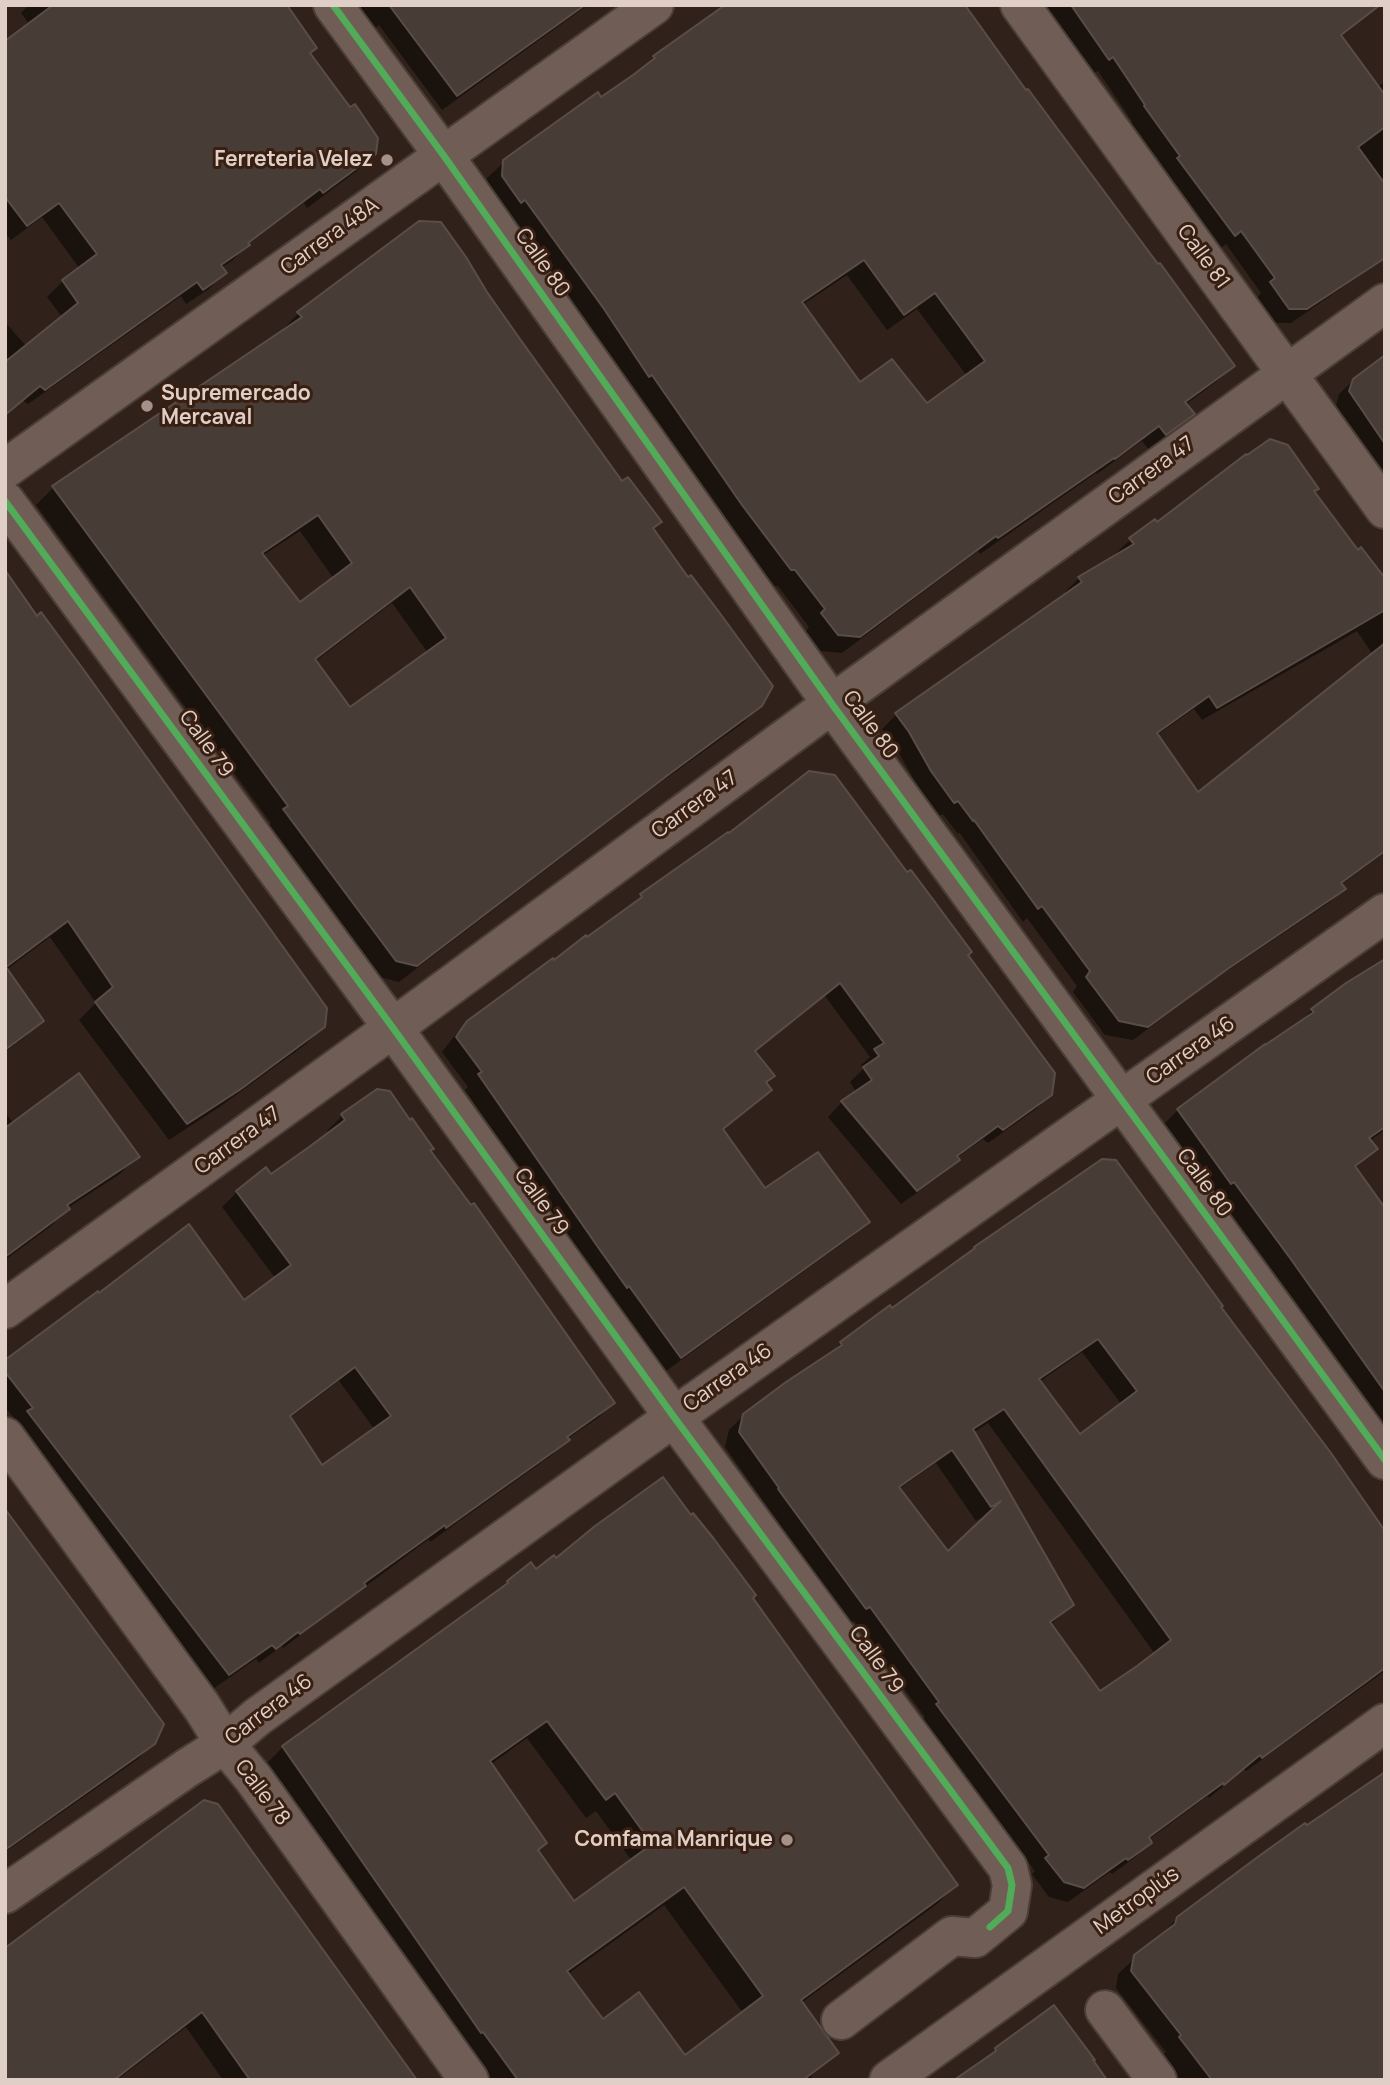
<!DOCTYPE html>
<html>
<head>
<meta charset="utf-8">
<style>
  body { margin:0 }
  #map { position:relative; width:1390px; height:2085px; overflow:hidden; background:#30221a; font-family:Manrope,sans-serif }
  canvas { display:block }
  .frame { position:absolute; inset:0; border:7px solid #e0cfc7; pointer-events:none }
</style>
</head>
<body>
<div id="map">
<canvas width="1390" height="2085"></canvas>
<div class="frame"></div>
</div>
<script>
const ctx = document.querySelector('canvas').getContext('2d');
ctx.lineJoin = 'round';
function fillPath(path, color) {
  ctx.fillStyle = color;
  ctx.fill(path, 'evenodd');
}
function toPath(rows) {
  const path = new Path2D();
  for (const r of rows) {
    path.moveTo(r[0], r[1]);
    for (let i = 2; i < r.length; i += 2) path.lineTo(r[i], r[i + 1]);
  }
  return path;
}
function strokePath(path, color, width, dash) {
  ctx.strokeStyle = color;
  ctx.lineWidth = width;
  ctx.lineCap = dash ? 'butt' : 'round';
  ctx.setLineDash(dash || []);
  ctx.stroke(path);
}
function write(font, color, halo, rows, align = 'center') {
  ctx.font = font + ' Manrope,sans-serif';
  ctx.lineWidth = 6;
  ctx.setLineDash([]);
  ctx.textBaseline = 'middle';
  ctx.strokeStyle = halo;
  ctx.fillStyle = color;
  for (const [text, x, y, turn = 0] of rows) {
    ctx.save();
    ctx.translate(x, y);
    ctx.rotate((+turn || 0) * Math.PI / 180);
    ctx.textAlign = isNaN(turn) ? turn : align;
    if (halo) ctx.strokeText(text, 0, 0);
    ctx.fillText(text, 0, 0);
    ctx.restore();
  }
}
const shadow = toPath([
  [29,5,281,5,309,54,374,154,358,170,307,208,304,203,247,245,232,261,221,268,224,273,209,289,186,304,181,296,28,404,23,401,5,415,5,322,26,346,62,317,47,297,63,281,80,269,42,217,11,240,5,233,5,43,30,25,21,13],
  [358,5,588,5,442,110,379,25,375,28],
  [729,5,966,5,972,13,970,15,1233,365,1216,382,1185,405,1192,414,1176,431,1149,450,1142,441,1097,474,1096,473,980,554,978,551,842,653,821,651,806,631,809,627,778,586,774,586,726,522,634,390,632,392,486,193,487,178,505,161,601,99,639,72,654,57],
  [847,275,887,330,917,309,967,376,926,406,860,385,802,305],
  [1046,5,1358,5,1365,15,1340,37,1377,87,1385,82,1385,258,1291,323,1275,323,1257,298,1261,293,1226,244,1220,249,1164,174,1166,171,1131,122,1132,121,1098,71,1094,73],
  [486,293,622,484,660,522,652,530,761,705,743,723,653,788,399,982,379,977,267,827,271,823,36,505,53,488,283,332,281,331,299,313],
  [300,531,334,579,299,605,262,556],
  [392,603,428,653,350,710,314,662],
  [1385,358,1385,474,1336,406,1339,394,1354,380],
  [1317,489,1313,492,1357,552,1385,581,1385,857,1383,854,1341,885,1343,889,1330,902,1212,981,1133,1040,1105,1035,1073,992,1077,986,1027,918,1023,922,959,832,958,834,943,814,939,816,917,785,895,746,882,729,896,715,1067,594,1065,592,1079,578,1118,555,1116,553,1130,540,1155,522,1157,525],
  [1357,631,1373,655,1198,794,1157,735,1194,709,1202,720],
  [5,573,324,1026,306,1044,221,1106,169,1140,79,1020,96,1003,50,937,6,970,42,1021,24,1038,5,1052],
  [641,896,966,955,1051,1094,1036,1109,988,1143,983,1139,957,1158,958,1159,943,1174,901,1204,828,1117,842,1102,856,1092,850,1082,864,1068,861,1065,870,1057,825,996,754,1053,772,1076,765,1083,770,1090,756,1104,722,1131,765,1191,867,1222,853,1236,666,1371,614,1300,612,1301,586,1265,465,1090,468,1087,442,1052,453,1038,468,1023,626,911],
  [1385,961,1385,1130,1369,1141,1375,1149,1355,1168,1385,1210,1385,1427,1320,1341,1274,1274,1217,1197,1215,1199,1162,1126,1178,1110,1264,1046,1295,1027,1312,1010],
  [5,1112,14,1124,137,1156,120,1174,69,1207,51,1226,5,1260],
  [342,1116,431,1149,429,1151,613,1403,598,1418,567,1439,552,1455,430,1542,429,1539,283,1648,282,1646,259,1663,256,1659,213,1689,13,1428,18,1423,5,1407,5,1362,244,1302,276,1279,222,1207,237,1192,271,1176,329,1134,327,1131],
  [339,1381,375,1430,322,1467,290,1418],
  [1219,1307,1385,1537,1385,1671,1246,1771,1244,1769,1209,1798,1208,1796,1148,1840,1150,1842,1135,1857,1112,1874,1110,1872,1068,1902,1049,1897,1032,1874,1035,1871,922,1720,925,1717,854,1621,850,1623,725,1447,729,1430,744,1415,827,1358,841,1343,891,1310],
  [1082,1352,1122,1405,1080,1437,1039,1382],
  [988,1423,1155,1654,1099,1693,1050,1625,1072,1605,973,1433],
  [936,1463,976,1521,988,1514,947,1553,899,1489],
  [536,1571,751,1598,956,1885,937,1904,801,2003,837,2053,811,2076,813,2080,486,2080,264,1766,283,1747,497,1593,508,1582],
  [527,1738,586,1818,596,1811,632,1861,573,1903,536,1851,490,1765],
  [664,1905,743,2013,685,2057,602,2021,568,1974],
  [5,1647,154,1743,138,1759,5,1852],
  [204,1802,415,2080,223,2080,186,2027,117,2080,5,2080],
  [1178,1918,1385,2080,1178,2080,1161,2057,1166,2052,1116,1988,1118,1974]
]);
const building = toPath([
  [53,5,287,5,317,48,310,53,350,107,355,104,378,138,376,154,323,193,320,189,248,243,250,245,221,265,227,273,203,290,197,282,45,390,40,386,5,415,5,362,78,303,62,280,97,254,59,203,27,226,5,197,5,41,53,5],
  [389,5,585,5,457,96,389,5],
  [725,5,965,5,1026,90,1028,89,1158,264,1160,263,1235,366,1185,402,1195,414,1166,435,1159,426,1115,459,1114,458,998,538,996,536,860,637,838,635,821,613,825,609,795,570,791,570,742,505,652,375,649,377,604,309,525,200,521,203,502,176,503,160,598,92,601,97,633,75,655,58,653,56,725,5],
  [864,260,904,315,935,293,985,361,927,403,892,359,860,382,802,302,864,260],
  [1071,5,1380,5,1341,35,1385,95,1385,127,1358,147,1385,184,1385,258,1307,309,1289,309,1270,282,1275,278,1241,231,1235,236,1177,158,1180,156,1144,106,1145,105,1113,57,1109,60,1071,5],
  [419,221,441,222,466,257,487,292,520,339,622,481,628,477,662,522,653,528,688,577,691,575,719,612,773,686,762,706,672,772,417,966,396,961,283,809,288,806,52,486,302,317,297,312,419,221],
  [318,515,352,563,300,602,262,553,318,515],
  [410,587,446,638,350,707,315,659,410,587],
  [1385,355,1385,444,1349,391,1353,379,1385,355],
  [1270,439,1288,445,1319,489,1314,491,1358,550,1361,547,1385,578,1385,610,1217,708,1209,696,1157,733,1198,792,1385,643,1385,851,1341,883,1346,889,1229,968,1148,1027,1119,1021,1086,977,1090,971,1042,906,1038,909,974,820,973,821,958,801,954,803,931,771,909,732,895,713,1082,582,1078,577,1134,544,1129,538,1155,519,1157,522,1246,454,1247,455,1270,439],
  [5,570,37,616,41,612,86,673,327,1008,325,1027,241,1089,187,1124,95,1002,113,987,68,921,6,967,44,1021,5,1050,5,570],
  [809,771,835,775,907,872,911,870,929,894,972,952,968,955,1055,1073,1052,1095,1003,1130,998,1126,957,1156,960,1160,917,1191,841,1101,872,1080,863,1067,879,1056,874,1049,884,1043,840,983,755,1051,775,1076,766,1082,772,1090,723,1129,765,1188,818,1152,870,1222,681,1358,629,1286,627,1288,600,1250,478,1074,482,1072,456,1037,467,1021,553,958,554,960,586,935,587,937,642,897,640,894,728,832,729,833,809,771],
  [1385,959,1385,1127,1369,1138,1378,1149,1355,1166,1385,1208,1385,1392,1290,1258,1234,1182,1231,1184,1177,1109,1265,1044,1265,1045,1314,1012,1311,1009,1346,983,1385,959],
  [79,1073,140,1157,67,1205,70,1209,5,1257,5,1128,79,1073],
  [377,1089,390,1091,410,1120,412,1118,434,1149,430,1150,471,1205,474,1203,615,1403,567,1437,570,1440,446,1528,445,1525,364,1583,366,1586,300,1634,298,1632,276,1649,272,1645,229,1675,27,1411,33,1408,5,1372,5,1360,98,1291,99,1293,189,1224,244,1300,291,1265,236,1191,266,1167,271,1174,309,1147,345,1120,341,1114,377,1089],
  [355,1367,391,1416,322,1465,290,1416,355,1367],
  [1102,1159,1116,1160,1223,1306,1221,1307,1331,1453,1385,1531,1385,1668,1262,1758,1260,1755,1224,1785,1223,1783,1149,1837,1152,1843,1128,1860,1126,1858,1084,1888,1064,1882,1045,1858,1049,1855,936,1704,939,1702,870,1607,866,1609,778,1489,779,1488,739,1432,743,1414,786,1382,842,1345,840,1342,890,1305,892,1308,975,1248,974,1247,1102,1159],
  [1098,1339,1137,1391,1080,1434,1039,1379,1098,1339],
  [1004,1409,1171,1640,1137,1666,1100,1691,1050,1622,1074,1605,973,1429,1004,1409],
  [952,1450,991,1507,1001,1501,948,1551,899,1487,952,1450],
  [663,1477,691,1515,693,1513,714,1539,756,1595,753,1598,958,1885,801,2000,839,2053,803,2080,518,2080,483,2032,481,2033,282,1746,508,1583,507,1581,531,1562,536,1569,554,1555,556,1558,595,1526,663,1477],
  [547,1721,606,1800,615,1793,652,1844,574,1901,538,1850,547,1843,490,1761,547,1721],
  [684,1887,763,1996,685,2055,639,1992,603,2019,567,1971,684,1887],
  [5,1509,164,1724,155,1744,5,1850,5,1509],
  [1385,1772,1385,2080,1212,2080,1179,2037,1181,2035,1131,1971,1134,1955,1175,1924,1177,1917,1259,1856,1305,1823,1307,1825,1385,1772],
  [204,1800,218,1804,417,2080,250,2080,202,2012,114,2080,5,2080,5,1948,204,1800],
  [1054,2005,1095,2060,1093,2060,1107,2080,954,2080,996,2051,995,2048,1054,2005]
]);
const minor = toPath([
  [333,5,444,156,832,704,1385,1460],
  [1020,5,1385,509],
  [5,469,654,5],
  [5,501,393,1028,674,1417,1008,1868,1012,1885,1008,1911,975,1938,952,1936,841,2020],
  [5,1309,393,1028,832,704,1385,303],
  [5,1437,202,1707,225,1744,253,1778,469,2080],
  [5,1894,187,1768,225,1744,257,1717,674,1417,1385,913],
  [1105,2010,1157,2080],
  [889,2080,1385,1723]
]);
const cycleway = toPath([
  [333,5,444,156,832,704,1385,1460],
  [5,501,393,1028,674,1417,1008,1868,1012,1885,1008,1911,990,1927]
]);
const markers = [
  [387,160,7,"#a2928a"],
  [147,406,7,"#a2928a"],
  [787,1840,7,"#a2928a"]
];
const poiNames = [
  ["Ferreteria Velez",373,160],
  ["Supremercado",161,394,"left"],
  ["Mercaval",161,418,"left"],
  ["Comfama Manrique",773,1840]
];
const streetNames = [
  ["Carrera 48A",330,237,-36],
  ["Calle 81",1203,257,54],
  ["Calle 80",542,263,55],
  ["Carrera 47",1152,471,-36],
  ["Calle 80",870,725,54],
  ["Calle 79",206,744,54],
  ["Carrera 47",695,805,-36],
  ["Carrera 46",1191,1051,-35],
  ["Carrera 47",238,1141,-36],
  ["Calle 80",1204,1183,54],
  ["Calle 79",541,1202,54],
  ["Carrera 46",728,1378,-35],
  ["Calle 79",876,1660,54],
  ["Carrera 46",269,1710,-37],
  ["Calle 78",262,1793,53],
  ["Metroplús",1137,1901,-36]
];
fillPath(shadow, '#0007');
fillPath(building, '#483c36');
strokePath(building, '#5a4d47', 2);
strokePath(minor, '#4a3f37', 42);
strokePath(minor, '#705e56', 38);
strokePath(cycleway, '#51ab58', 7);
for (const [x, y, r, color] of markers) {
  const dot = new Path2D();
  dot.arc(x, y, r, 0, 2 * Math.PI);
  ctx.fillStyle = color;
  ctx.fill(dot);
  strokePath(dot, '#381f12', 2.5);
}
write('bold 21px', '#e0cfc7', '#381f12', poiNames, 'right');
write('21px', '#e0cfc7', '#381f12', streetNames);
</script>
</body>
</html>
